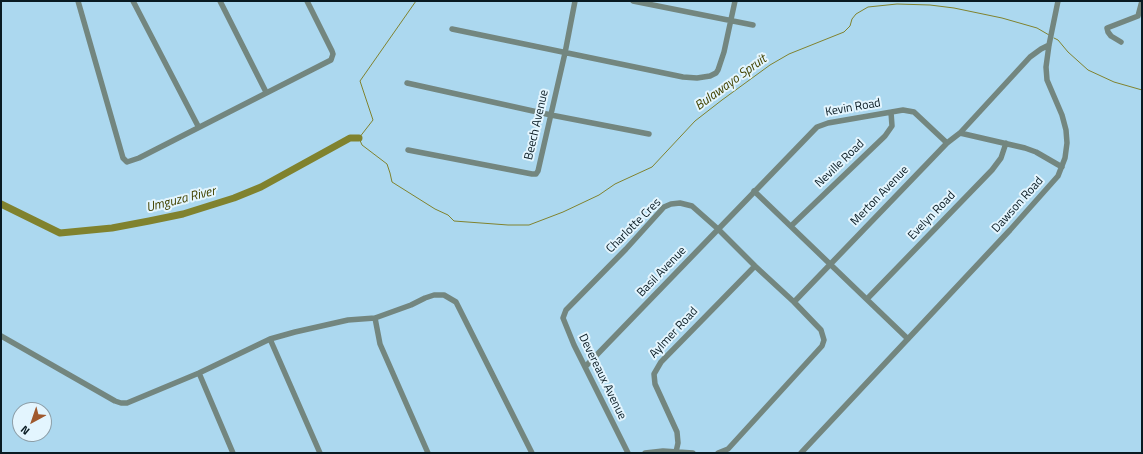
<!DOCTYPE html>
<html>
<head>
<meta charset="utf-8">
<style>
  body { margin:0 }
  #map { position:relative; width:1143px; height:454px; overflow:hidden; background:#acd8ef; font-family:"Titillium Web",sans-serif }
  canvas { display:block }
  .frame { position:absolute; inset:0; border:2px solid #091a22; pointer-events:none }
  .north { position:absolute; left:12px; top:402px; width:40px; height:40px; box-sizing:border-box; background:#e3f5fe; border:1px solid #8c9da6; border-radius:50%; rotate:220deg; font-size:11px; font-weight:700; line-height:16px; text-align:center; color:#091a22 }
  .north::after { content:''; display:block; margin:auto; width:14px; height:18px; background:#9f592e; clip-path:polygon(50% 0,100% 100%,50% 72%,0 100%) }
</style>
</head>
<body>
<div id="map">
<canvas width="1143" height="454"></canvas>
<div class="frame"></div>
<div class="north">N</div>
</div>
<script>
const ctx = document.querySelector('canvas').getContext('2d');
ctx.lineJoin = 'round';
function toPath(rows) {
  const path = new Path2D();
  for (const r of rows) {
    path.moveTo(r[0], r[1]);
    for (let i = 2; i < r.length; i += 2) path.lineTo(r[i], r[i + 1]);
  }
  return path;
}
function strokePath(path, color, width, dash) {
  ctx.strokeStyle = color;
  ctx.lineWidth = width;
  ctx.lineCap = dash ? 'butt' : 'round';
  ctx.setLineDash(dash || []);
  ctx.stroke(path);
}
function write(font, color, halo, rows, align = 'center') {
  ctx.font = font + ' "Titillium Web",sans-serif';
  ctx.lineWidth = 4;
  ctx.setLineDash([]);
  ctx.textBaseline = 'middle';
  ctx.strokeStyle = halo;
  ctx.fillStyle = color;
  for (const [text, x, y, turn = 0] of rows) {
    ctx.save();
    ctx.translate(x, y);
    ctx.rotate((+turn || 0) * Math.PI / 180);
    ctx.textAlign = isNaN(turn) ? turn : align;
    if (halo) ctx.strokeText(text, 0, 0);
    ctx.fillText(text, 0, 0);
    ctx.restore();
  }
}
const stream = toPath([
  [416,1,360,81,373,120,359,138,362,145,387,164,390,173,392,182,435,209,448,215,454,221,508,225,529,225,563,212,599,195,615,184,652,167,695,121,722,100,770,65,789,54,844,32,850,26,852,19,856,14,868,7,897,4,930,5,954,8,1002,18,1037,28,1049,35],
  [1054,38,1058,40,1068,52,1088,70,1114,82,1142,90]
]);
const river = toPath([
  [1,204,60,233,112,228,149,221,183,214,234,198,261,187,350,138,359,138]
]);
const minor = toPath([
  [78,1,123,158,127,162,139,158,331,60,333,54,332,51,307,1],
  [133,1,198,126],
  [220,1,266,92],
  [633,1,753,25],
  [452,29,683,77,697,78,710,76,716,73,718,70,724,52,735,1],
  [1121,42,1111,36,1108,32,1107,28,1138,16,1142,1],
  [407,83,551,115,649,134],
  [960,133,1030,57,1041,49,1049,45],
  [408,150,532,174,536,174,538,171,565,53,575,1],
  [754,191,908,339],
  [791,226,885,136,892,126,891,112],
  [867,299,992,170,1001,158,1006,143],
  [794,302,947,143,960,133,1025,148,1036,152,1062,167],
  [375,318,380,344,428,453],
  [1,336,115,401,121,403,127,403,199,373,270,339,295,332,348,320,375,318,411,305,425,298,434,295,444,295,456,302,532,453],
  [270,339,320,453],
  [585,367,817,127,828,123,903,110,914,112,947,143],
  [199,373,233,453],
  [676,452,678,443,677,432,655,384,654,374,661,362,755,266],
  [628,453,574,345,563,318,566,310,626,249,664,207,671,204,680,203,692,206,718,229,755,266,794,302,821,330,824,340,822,346,728,449,718,453],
  [645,453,663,451,693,453],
  [801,453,1010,230,1058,176,1065,158,1067,143,1066,130,1062,115,1047,80,1046,67,1049,45,1058,1]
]);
const streetNames = [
  ["Kevin Road",853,108,-10],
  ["Beech Avenue",537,125,-77],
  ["Neville Road",840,164,-44],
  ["Merton Avenue",880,196,-46],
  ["Dawson Road",1018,205,-48],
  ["Evelyn Road",932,216,-46],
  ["Charlotte Cres",634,226,-45],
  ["Basil Avenue",662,272,-46],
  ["Aylmer Road",674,333,-47],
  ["Devereaux Avenue",602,377,64]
];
const waterNames = [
  ["Bulawayo Spruit",731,83,-36],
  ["Umguza River",181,200,-14]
];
strokePath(stream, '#80822e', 1);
strokePath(river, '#80822e', 7);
strokePath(minor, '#73867f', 5.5);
write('12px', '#091a22', '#e3f5fe', streetNames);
write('italic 13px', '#434300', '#e3f5fe', waterNames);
</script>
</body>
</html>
